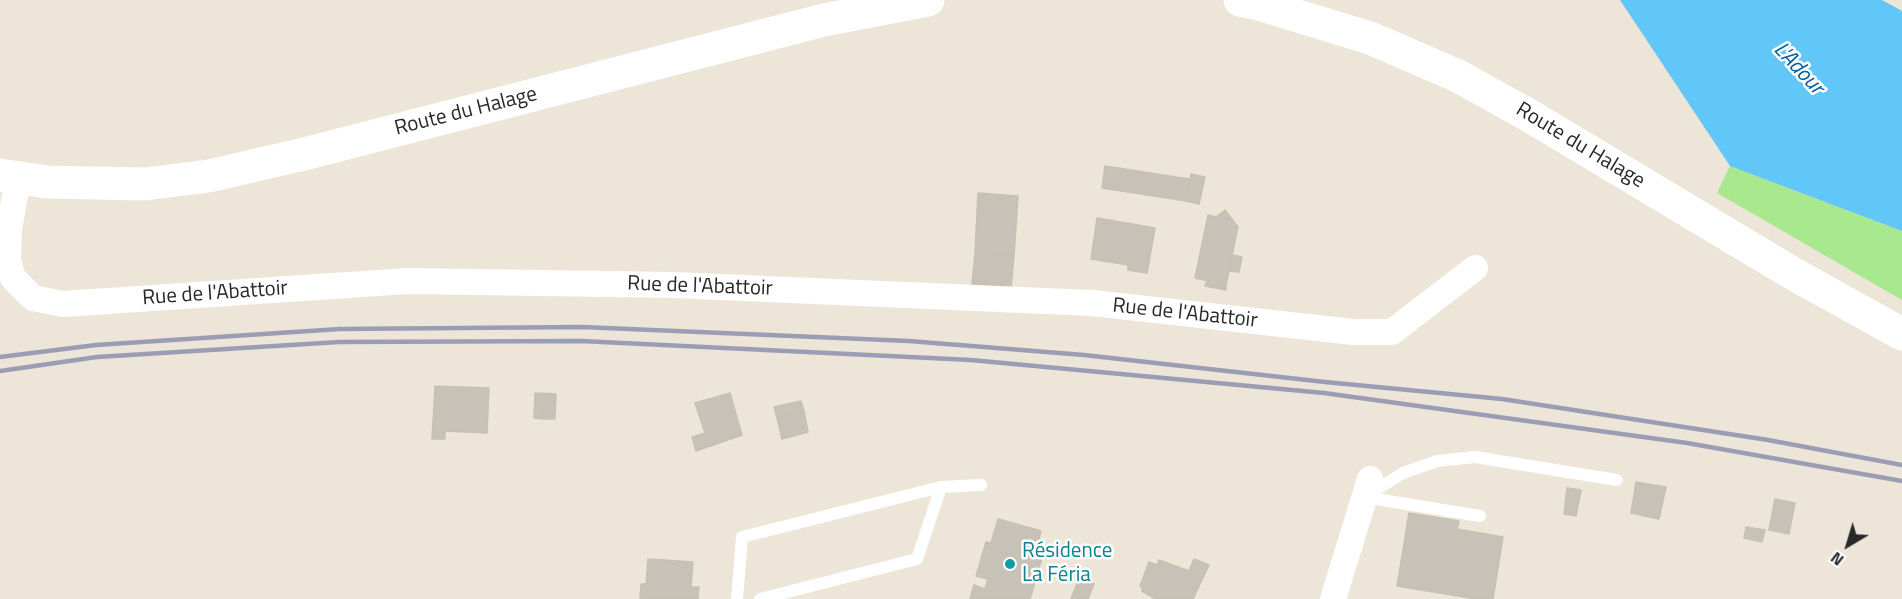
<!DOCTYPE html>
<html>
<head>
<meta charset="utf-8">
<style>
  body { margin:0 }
  #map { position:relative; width:1902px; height:599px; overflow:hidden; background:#ece5d8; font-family:"Titillium Web",sans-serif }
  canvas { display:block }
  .north { position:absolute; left:1818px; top:515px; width:60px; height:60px; -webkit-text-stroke:4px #fff; paint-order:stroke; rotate:218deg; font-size:16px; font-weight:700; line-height:24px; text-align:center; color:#282828 }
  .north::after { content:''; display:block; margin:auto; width:21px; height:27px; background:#282828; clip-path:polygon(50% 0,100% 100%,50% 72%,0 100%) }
</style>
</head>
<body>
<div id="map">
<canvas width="1902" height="599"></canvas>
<div class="north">N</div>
</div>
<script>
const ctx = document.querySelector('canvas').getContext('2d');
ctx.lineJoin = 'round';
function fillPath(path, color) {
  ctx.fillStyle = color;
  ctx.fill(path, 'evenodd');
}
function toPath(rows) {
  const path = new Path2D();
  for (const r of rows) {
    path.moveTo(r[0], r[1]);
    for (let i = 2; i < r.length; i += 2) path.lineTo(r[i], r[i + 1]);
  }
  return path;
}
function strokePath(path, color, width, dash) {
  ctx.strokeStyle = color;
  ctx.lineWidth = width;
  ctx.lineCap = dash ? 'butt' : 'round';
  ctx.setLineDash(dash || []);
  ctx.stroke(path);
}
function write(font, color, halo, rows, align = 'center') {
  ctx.font = font + ' "Titillium Web",sans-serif';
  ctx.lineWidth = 5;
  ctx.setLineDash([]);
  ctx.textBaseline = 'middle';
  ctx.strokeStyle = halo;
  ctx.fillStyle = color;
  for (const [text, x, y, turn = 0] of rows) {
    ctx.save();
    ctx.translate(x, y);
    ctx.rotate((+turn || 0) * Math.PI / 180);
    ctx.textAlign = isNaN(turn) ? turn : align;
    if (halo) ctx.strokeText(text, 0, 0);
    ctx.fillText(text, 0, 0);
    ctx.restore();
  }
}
const green = toPath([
  [1730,166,1902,231,1902,300,1717,193]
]);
const water = toPath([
  [1620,0,1882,0,1902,11,1902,231,1730,166]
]);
const building = toPath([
  [1105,166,1189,179,1186,201,1102,188,1105,166],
  [1191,174,1205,177,1199,204,1186,201,1191,174],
  [978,193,1018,196,1014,256,975,253,978,193],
  [1225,210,1238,227,1226,285,1195,278,1208,215,1216,217,1225,210],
  [1097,218,1155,228,1147,273,1128,270,1128,265,1091,259,1097,218],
  [975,253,1014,256,1011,288,972,284,975,253],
  [1232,255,1242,257,1239,272,1229,271,1232,255],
  [1207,280,1226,285,1226,290,1205,286,1207,280],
  [435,386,489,388,487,433,445,431,445,439,432,439,435,386],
  [535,393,539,393,543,419,534,418,535,393],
  [539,393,556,394,555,419,543,419,539,393],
  [730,393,742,435,696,451,692,437,705,433,695,403,730,393],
  [801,401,804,411,777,418,774,407,801,401],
  [804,411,808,432,782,439,777,418,804,411],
  [1636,482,1666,487,1659,519,1631,513,1636,482],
  [1567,488,1581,490,1576,516,1564,514,1567,488],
  [1775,499,1795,503,1789,534,1769,530,1775,499],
  [1409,513,1459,521,1457,529,1503,537,1493,599,1476,599,1397,586,1409,513],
  [998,519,1041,531,1035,556,1042,558,1030,599,970,599,974,585,985,589,988,579,976,576,986,542,991,543,998,519],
  [1746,527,1765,530,1762,542,1744,538,1746,527],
  [648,559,693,562,691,587,699,587,698,599,640,599,641,584,646,584,648,559],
  [1194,559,1209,565,1193,599,1155,599,1142,591,1142,587,1140,586,1149,562,1157,565,1159,560,1189,571,1194,559],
  [1079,578,1094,584,1088,599,1071,599,1079,578]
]);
const lane = toPath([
  [1368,495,1403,473,1437,461,1475,457,1617,480],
  [1364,497,1480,516],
  [737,599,742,537,941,487,981,485],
  [760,599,917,559,941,487]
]);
const street = toPath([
  [18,178,9,230,8,260,13,278,33,298,63,304,408,281,674,285,1092,303,1353,332,1392,332,1475,268],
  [1333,599,1370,479]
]);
const secondary = toPath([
  [1240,0,1255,3,1370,38,1458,76,1530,116,1792,273,1902,334],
  [0,175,47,182,145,184,209,176,308,153,824,20,928,0]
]);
const rail = toPath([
  [0,357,96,345,340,329,582,327,909,341,1084,355,1325,382,1502,399,1768,440,1902,465],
  [0,371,97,357,339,342,581,341,971,360,1324,393,1687,443,1902,481]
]);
const markers = [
  [1010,564,6,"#0f9aa8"]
];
const streetNames = [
  ["Route du Halage",466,112,-14],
  ["Route du Halage",1580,146,31],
  ["Rue de l'Abattoir",700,287,2],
  ["Rue de l'Abattoir",215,294,-4],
  ["Rue de l'Abattoir",1185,314,6]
];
const cultureNames = [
  ["Résidence",1022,552],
  ["La Féria",1022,576]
];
const waterNames = [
  ["L'Adour",1798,69,47]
];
fillPath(green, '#a8e88f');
fillPath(water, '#61c6f8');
fillPath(building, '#c7c1b8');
strokePath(building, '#c7c1b2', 1.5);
strokePath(lane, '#fff', 12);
strokePath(street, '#fff', 26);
strokePath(secondary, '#fff', 33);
strokePath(rail, '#9b9db4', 4.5);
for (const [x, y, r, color] of markers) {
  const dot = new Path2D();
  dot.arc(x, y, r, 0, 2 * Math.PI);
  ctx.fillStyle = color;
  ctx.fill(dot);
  strokePath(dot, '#fff', 2);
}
write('21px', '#282828', '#fff', streetNames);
write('21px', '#0d838f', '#fff', cultureNames, 'left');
write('italic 22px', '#0360a1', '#fff', waterNames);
</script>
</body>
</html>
